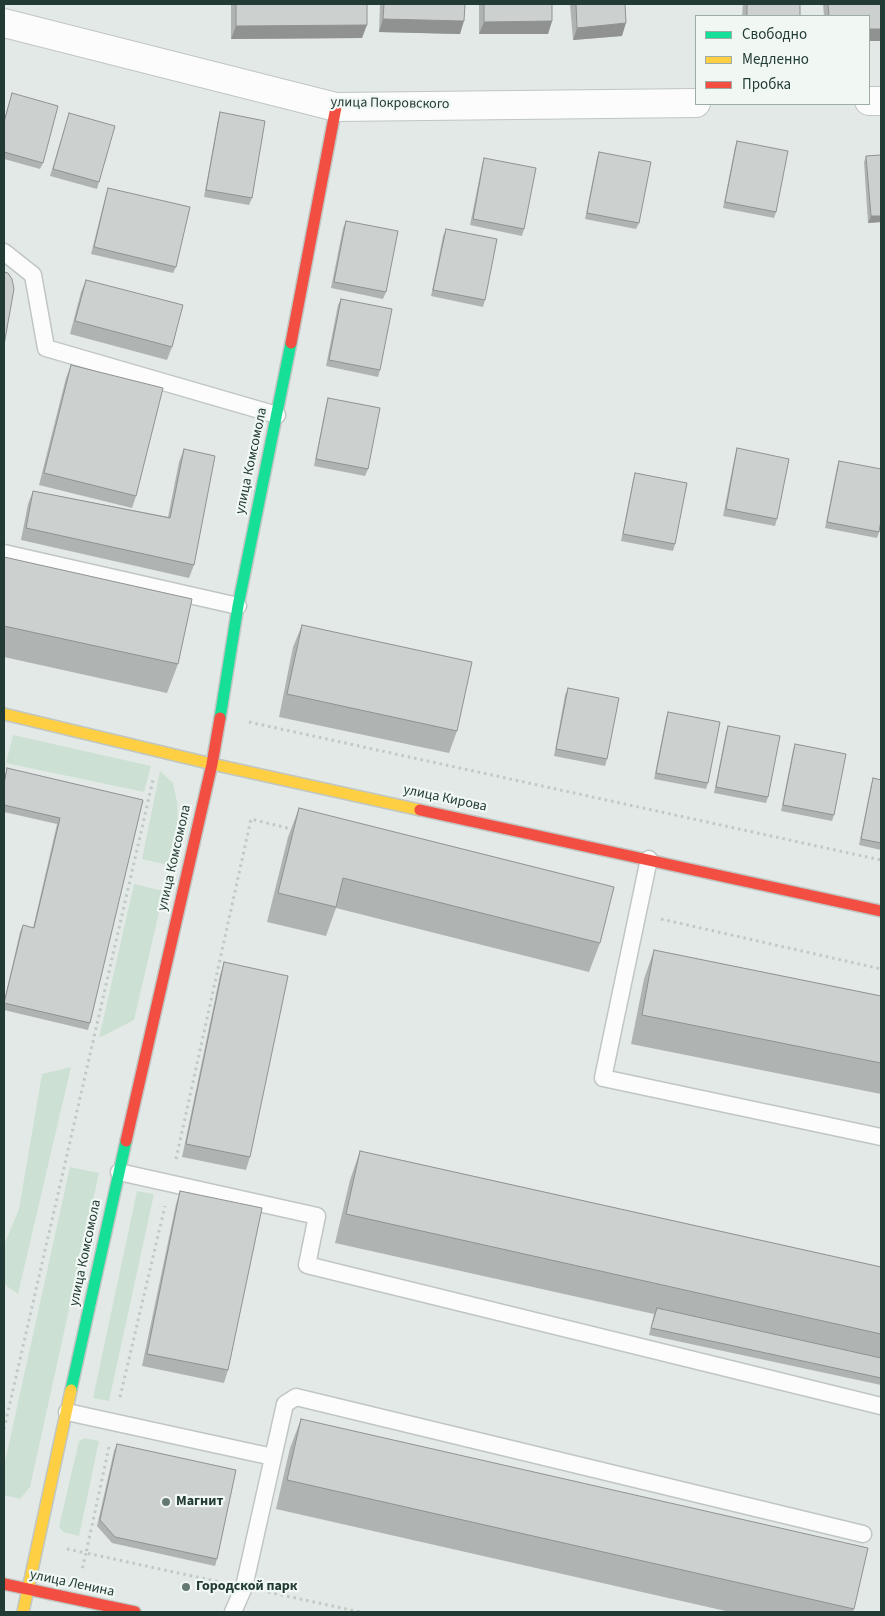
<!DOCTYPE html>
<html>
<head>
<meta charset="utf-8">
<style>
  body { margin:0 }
  #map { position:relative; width:885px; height:1616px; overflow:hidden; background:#e3e9e6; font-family:"Source Sans 3",sans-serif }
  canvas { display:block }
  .frame { position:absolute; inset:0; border:5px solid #223b34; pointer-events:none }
  .legend { position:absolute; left:695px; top:15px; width:175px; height:90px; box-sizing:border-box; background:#f1f8f4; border:1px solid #9eaca7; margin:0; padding:6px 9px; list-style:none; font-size:15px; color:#223b34 }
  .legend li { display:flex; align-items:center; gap:10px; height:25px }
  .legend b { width:25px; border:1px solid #9eaca7 }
</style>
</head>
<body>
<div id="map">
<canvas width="885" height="1616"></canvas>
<div class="frame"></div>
<ul class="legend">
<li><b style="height:6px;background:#16e098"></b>Свободно</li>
<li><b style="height:6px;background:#ffcf43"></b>Медленно</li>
<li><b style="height:6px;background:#f24e42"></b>Пробка</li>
</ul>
</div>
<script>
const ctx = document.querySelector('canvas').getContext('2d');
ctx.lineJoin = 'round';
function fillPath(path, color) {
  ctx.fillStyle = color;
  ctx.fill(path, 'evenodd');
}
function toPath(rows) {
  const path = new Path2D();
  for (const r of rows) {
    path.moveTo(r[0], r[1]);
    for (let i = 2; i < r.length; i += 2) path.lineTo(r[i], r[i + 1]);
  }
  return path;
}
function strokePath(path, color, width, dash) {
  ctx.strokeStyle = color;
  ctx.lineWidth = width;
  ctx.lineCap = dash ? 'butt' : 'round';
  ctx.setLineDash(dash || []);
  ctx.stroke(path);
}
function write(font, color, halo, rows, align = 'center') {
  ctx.font = font + ' "Source Sans 3",sans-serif';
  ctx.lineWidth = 4.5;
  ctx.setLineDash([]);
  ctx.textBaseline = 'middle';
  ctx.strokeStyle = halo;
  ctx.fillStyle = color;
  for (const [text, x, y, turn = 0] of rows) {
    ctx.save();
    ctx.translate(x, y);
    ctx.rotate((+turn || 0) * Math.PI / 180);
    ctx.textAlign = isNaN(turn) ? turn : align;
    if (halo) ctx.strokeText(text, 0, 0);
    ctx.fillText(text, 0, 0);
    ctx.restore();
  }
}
const green = toPath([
  [13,735,151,766,144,792,6,763],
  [160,771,173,783,177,802,178,820,168,865,142,859],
  [134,884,164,891,134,1020,99,1038],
  [71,1067,18,1294,4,1284,4,1245,19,1209,42,1074],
  [70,1167,99,1173,30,1487,20,1499,4,1495,4,1466],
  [137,1191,154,1194,109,1401,93,1398],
  [85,1438,99,1441,79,1536,63,1532,59,1527,79,1441]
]);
const path = toPath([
  [249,722,881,860],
  [661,919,881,969],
  [176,1159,251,819,295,830],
  [120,1397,165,1206],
  [4,1429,153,780],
  [109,1447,86,1553,220,1582],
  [67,1549,86,1553,82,1570],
  [268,1592,360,1612]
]);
const lane = toPath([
  [4,252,33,275,46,348,277,415],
  [4,553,238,606],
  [649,859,603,1078,881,1137],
  [119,1172,317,1216,307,1265,881,1406],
  [67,1412,273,1457],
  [233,1612,244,1587,285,1404,296,1397,863,1534]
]);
const street = toPath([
  [4,23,336,107,696,103],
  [869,101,881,101]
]);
const fast = toPath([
  [220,718,238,606,291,343],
  [71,1390,126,1141]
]);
const slow = toPath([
  [4,714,212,764,420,810],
  [23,1612,71,1390]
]);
const jam = toPath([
  [291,343,336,107],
  [420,810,881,911],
  [126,1141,212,764,220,718],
  [4,1584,135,1612]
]);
const wall = toPath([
  [231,4,367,4,362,38,231,39],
  [380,4,465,4,460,34,379,32],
  [479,4,552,4,552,21,548,34,479,34],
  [570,4,625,4,622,36,573,40],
  [743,4,800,4,800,16,742,16],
  [823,4,881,4,881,41,869,41,869,16,824,16],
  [12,93,43,163,40,169,4,159,4,120],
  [220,112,252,198,249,205,204,197,218,119],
  [69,113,99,182,97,189,50,176],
  [737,141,776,212,774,218,723,208,735,147],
  [599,152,639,223,636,229,585,219,597,158],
  [866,156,881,222,868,223,864,162],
  [484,158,524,229,522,236,470,225,482,165],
  [108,188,176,267,173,273,91,254,106,194],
  [346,221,386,292,383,299,331,288,343,228],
  [446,229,485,300,483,307,431,296,443,236],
  [86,280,172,347,167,360,70,334,81,292],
  [341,299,380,370,378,377,326,366,338,305],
  [71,365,136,496,132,508,39,485,66,378],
  [328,398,368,469,365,476,314,466,326,405],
  [737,448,777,519,775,526,723,516,735,455],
  [184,449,194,565,189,578,21,540,28,504,33,491,168,517,179,462],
  [839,461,879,532,877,538,825,528,837,467],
  [635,473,675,544,673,551,621,541,633,480],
  [4,557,178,664,167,693,4,657],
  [302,625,457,731,449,753,279,717,293,647],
  [568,688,607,759,605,766,554,756,565,695],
  [668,712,708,783,706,789,654,779,666,718],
  [728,726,768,797,766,803,714,793,726,732],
  [795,744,834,815,832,821,781,811,793,750],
  [7,768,143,800,90,1023,88,1030,4,1010,4,1002,20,932,23,925,33,928,57,824,4,812,4,780],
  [873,778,881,780,881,850,859,845,871,785],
  [299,808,600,943,589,972,336,908,326,936,267,922,288,837],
  [654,950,881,996,881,1094,631,1044,644,979],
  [224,962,250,1157,246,1170,182,1157,220,975],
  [360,1151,881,1267,881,1385,649,1335,654,1314,335,1243,350,1180],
  [180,1191,228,1370,224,1383,142,1366,176,1204],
  [301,1419,854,1609,853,1612,730,1612,276,1509,290,1448],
  [117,1444,217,1559,215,1566,112,1543,97,1526,114,1451]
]);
const shadedWall = toPath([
  [383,19,464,21,460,34,379,32],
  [552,21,548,34,479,34,484,22],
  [626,23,622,36,573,40,577,28],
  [367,25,362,38,231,39,236,26],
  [869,29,881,29,881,41,869,41],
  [871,216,881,216,881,222,868,223]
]);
const building = toPath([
  [236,4,367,4,367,25,236,26,236,4],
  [384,4,465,4,464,21,383,19,384,4],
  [484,4,552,4,552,21,484,22,484,4],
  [576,4,625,4,626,23,577,28,576,4],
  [747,4,800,4,800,16,747,16,747,4],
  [828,4,881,4,881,29,869,29,869,16,829,16,828,4],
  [12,93,58,106,43,163,4,152,4,122,12,93],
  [220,112,265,121,252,198,206,190,220,112],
  [69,113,115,126,99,182,53,169,69,113],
  [737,141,788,151,776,212,725,202,737,141],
  [599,152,651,162,639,223,587,213,599,152],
  [881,155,881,216,871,216,866,156,881,155],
  [484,158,536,168,524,229,473,219,484,158],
  [108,188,190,207,176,267,94,247,108,188],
  [346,221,398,231,386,292,334,282,346,221],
  [446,229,497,239,485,300,433,290,446,229],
  [4,272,8,273,12,279,14,289,4,345,4,272],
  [86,280,183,305,172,347,75,321,86,280],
  [341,299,392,309,380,370,329,360,341,299],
  [71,365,163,388,136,496,44,473,71,365],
  [328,398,380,408,368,469,316,459,328,398],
  [737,448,789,459,777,519,726,509,737,448],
  [184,449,215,456,194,565,26,528,33,491,170,518,184,449],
  [839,461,881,469,881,520,879,532,827,522,839,461],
  [635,473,687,483,675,544,623,534,635,473],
  [4,557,192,599,178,664,4,626,4,557],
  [302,625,472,662,457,731,287,694,302,625],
  [568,688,619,698,607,759,556,749,568,688],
  [668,712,720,722,708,783,656,773,668,712],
  [728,726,780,736,768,797,716,787,728,726],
  [795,744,846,754,834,815,783,805,795,744],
  [7,768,143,800,90,1023,4,1003,23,925,34,928,60,818,4,805,4,784,7,768],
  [873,778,881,780,881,843,861,839,873,778],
  [299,808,614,887,600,943,343,878,336,907,278,893,299,808],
  [654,950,881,996,881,1063,642,1015,654,950],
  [224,962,288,976,250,1157,186,1144,224,962],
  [360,1151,881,1267,881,1334,346,1214,360,1151],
  [180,1191,262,1208,228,1370,147,1354,180,1191],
  [657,1308,881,1358,881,1378,651,1328,657,1308],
  [301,1419,868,1548,854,1609,287,1480,301,1419],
  [117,1444,236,1470,217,1559,115,1537,100,1520,117,1444]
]);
const markers = [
  [166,1502,5,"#667872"],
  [186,1587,5,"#667872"]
];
const streetNames = [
  ["улица Покровского",390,104,1],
  ["улица Комсомола",252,461,-78],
  ["улица Кирова",445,799,12],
  ["улица Комсомола",175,858,-77],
  ["улица Комсомола",86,1253,-78],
  ["улица Ленина",72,1584,12]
];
const poiNames = [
  ["Магнит",176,1502],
  ["Городской парк",196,1587]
];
fillPath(green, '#cce1d3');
strokePath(lane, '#c0c6c3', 19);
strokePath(street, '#c0c6c3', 30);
strokePath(fast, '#bfc6c3', 14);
strokePath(slow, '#bfc6c3', 14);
strokePath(jam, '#bfc6c3', 14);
strokePath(path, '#c0c9c5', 3, [2.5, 4]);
strokePath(lane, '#fbfcfb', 16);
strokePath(street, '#fbfcfb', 28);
strokePath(fast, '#16e098', 11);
strokePath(slow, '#ffcf43', 11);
strokePath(jam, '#f24e42', 11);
fillPath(wall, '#afb4b2');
fillPath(shadedWall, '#8f9291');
fillPath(building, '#ccd1cf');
strokePath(building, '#8f9291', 1);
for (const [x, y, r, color] of markers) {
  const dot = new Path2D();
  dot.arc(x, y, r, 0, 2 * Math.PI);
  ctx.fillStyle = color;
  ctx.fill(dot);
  strokePath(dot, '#f1f8f4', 2);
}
write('14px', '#223b34', '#f1f8f4', streetNames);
write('bold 14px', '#223b34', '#f1f8f4', poiNames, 'left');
</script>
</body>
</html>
